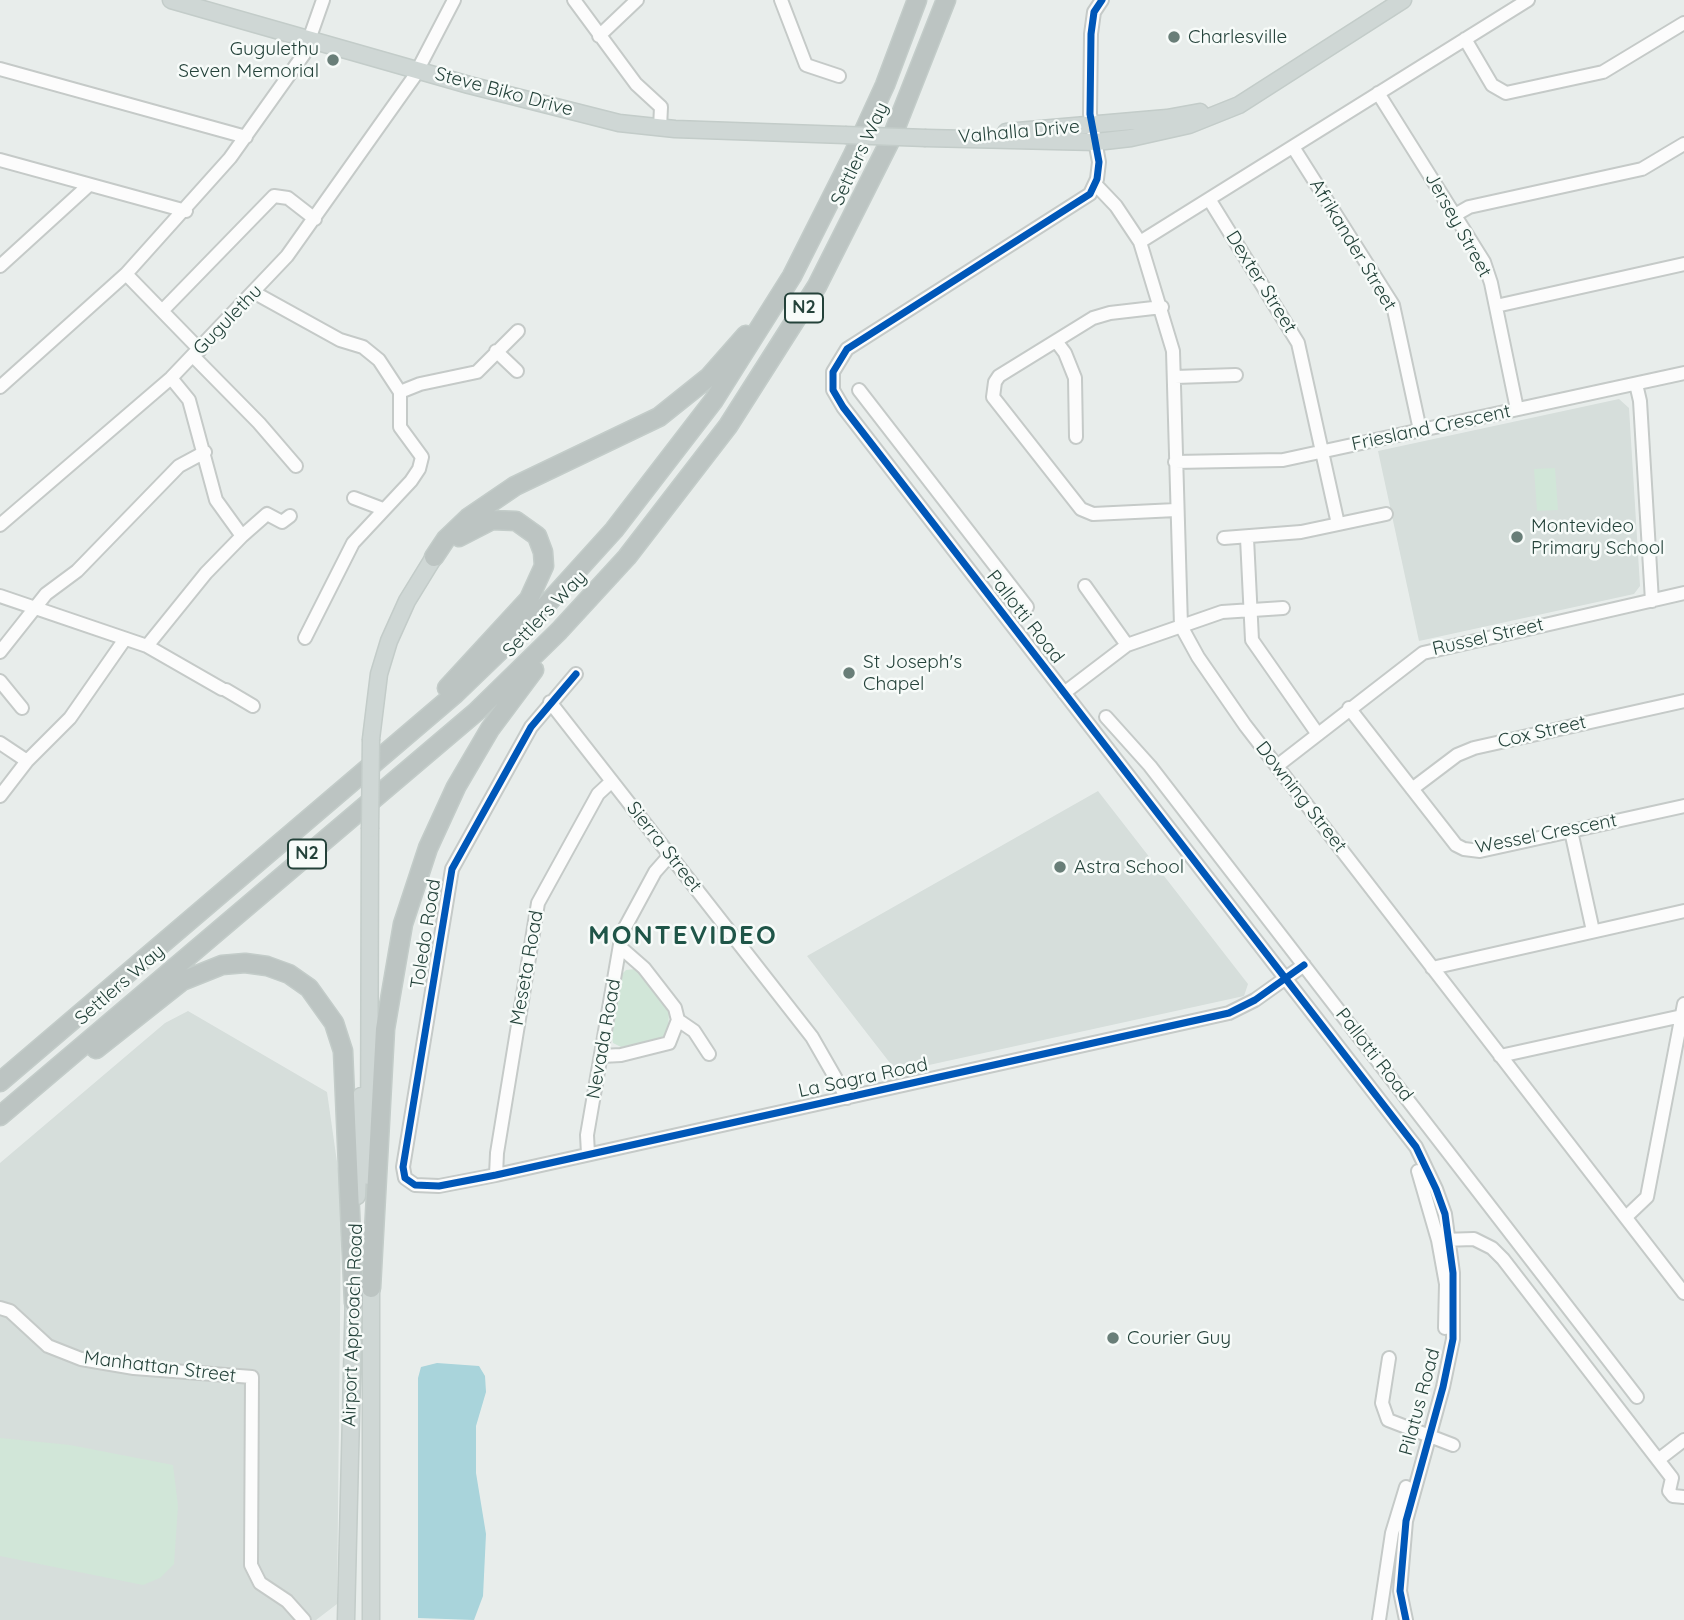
<!DOCTYPE html>
<html>
<head>
<meta charset="utf-8">
<style>
  body { margin:0 }
  canvas { display:block; background:#e8edeb }
</style>
</head>
<body>
<canvas width="1684" height="1620"></canvas>
<script>
const ctx = document.querySelector('canvas').getContext('2d');
ctx.lineJoin = 'round';
function fillPath(path, color) {
  ctx.fillStyle = color;
  ctx.fill(path, 'evenodd');
}
function toPath(rows) {
  const path = new Path2D();
  for (const r of rows) {
    path.moveTo(r[0], r[1]);
    for (let i = 2; i < r.length; i += 2) path.lineTo(r[i], r[i + 1]);
  }
  return path;
}
function strokePath(path, color, width, dash) {
  ctx.strokeStyle = color;
  ctx.lineWidth = width;
  ctx.lineCap = dash ? 'butt' : 'round';
  ctx.setLineDash(dash || []);
  ctx.stroke(path);
}
function write(font, color, halo, rows, align = 'center') {
  ctx.font = font + ' Quicksand,sans-serif';
  ctx.lineWidth = 5;
  ctx.setLineDash([]);
  ctx.textBaseline = 'middle';
  ctx.strokeStyle = halo;
  ctx.fillStyle = color;
  for (const [text, x, y, turn = 0] of rows) {
    ctx.save();
    ctx.translate(x, y);
    ctx.rotate((+turn || 0) * Math.PI / 180);
    ctx.textAlign = isNaN(turn) ? turn : align;
    if (halo) ctx.strokeText(text, 0, 0);
    ctx.fillText(text, 0, 0);
    ctx.restore();
  }
}
const built = toPath([
  [1619,399,1629,408,1640,586,1634,594,1419,641,1378,451],
  [1098,791,1248,984,1244,996,897,1072,807,956],
  [188,1011,327,1092,340,1183,341,1227,337,1604,316,1620,0,1620,0,1163,165,1023]
]);
const green = toPath([
  [1555,468,1558,510,1537,511,1534,469],
  [636,969,669,1012,668,1033,663,1038,621,1047,613,1043,612,1037,622,974,626,970],
  [0,1438,70,1445,173,1465,178,1506,174,1564,160,1578,143,1585,0,1556]
]);
const water = toPath([
  [437,1363,479,1366,485,1376,486,1392,476,1426,476,1473,486,1534,483,1596,474,1620,418,1618,418,1378,421,1367]
]);
const minor = toPath([
  [574,0,636,84,661,107,660,128],
  [781,0,806,65,839,76],
  [1102,0,1094,12,1091,34,1090,114,1099,162,1097,179,1090,194,847,349,833,372,833,390,843,407,1416,1147,1436,1189,1445,1214,1453,1273,1453,1339,1443,1387,1406,1521,1400,1591,1406,1620],
  [599,36,637,0],
  [1465,39,1492,85,1506,93,1603,72,1684,23],
  [0,69,246,137],
  [1378,93,1484,262,1491,283,1517,409],
  [1293,147,1393,305,1420,430],
  [0,160,186,211],
  [1096,185,1116,206,1140,242,1173,351,1181,626,1198,657,1245,725,1684,1293],
  [1209,199,1298,343,1338,524],
  [1455,215,1469,207,1642,169,1684,144],
  [1140,242,1528,0],
  [0,266,89,185],
  [126,274,200,350],
  [255,293,340,340,363,347,379,360,400,392,400,427,422,457,419,469,411,481,353,543,305,638],
  [1496,306,1684,264],
  [1162,307,1110,313,1093,318,999,376,995,382,993,397,1081,509,1093,514,1176,510],
  [163,310,274,196,288,198,315,219],
  [1056,341,1065,353,1075,378,1076,437],
  [496,351,517,371],
  [193,356,259,423,296,466],
  [1175,377,1236,375],
  [171,378,189,400,216,500,242,536],
  [1636,384,1640,401,1652,601],
  [0,387,126,274,230,158,304,54,323,0],
  [859,390,1027,607],
  [400,392,420,384,477,372,518,331],
  [1175,462,1283,460,1684,373],
  [354,498,383,509],
  [0,525,171,378,287,256,414,77,454,0],
  [1224,538,1301,532,1386,514],
  [1247,538,1252,640,1317,733],
  [1085,586,1127,645],
  [0,596,147,646,222,689],
  [147,646,206,573,242,536,267,514,282,522,290,516],
  [0,652,46,594,77,571,179,466,205,452],
  [576,674,531,727,452,869,403,1167,405,1178,415,1185,439,1186,496,1175,1229,1013,1255,1000,1304,965],
  [0,681,22,708],
  [226,690,253,706],
  [1064,693,1127,645,1222,612,1283,608],
  [550,702,812,1037,847,1098],
  [1349,708,1456,845,1464,849,1480,851,1684,806],
  [1106,717,1150,766,1637,1397],
  [0,743,27,761],
  [1277,766,1423,653,1684,593],
  [1412,789,1457,755,1474,748,1684,701],
  [0,796,27,761,70,718,125,639],
  [1571,831,1593,931],
  [1432,968,1684,911],
  [678,1020,694,1031,709,1054],
  [602,1056,621,1055,669,1043,678,1020,675,1008,644,968,620,947],
  [1500,1056,1682,1016],
  [588,1154,587,1135,622,933,655,872,670,855],
  [1418,1171,1438,1240,1446,1284,1445,1328],
  [496,1175,497,1153,538,903,598,794,612,781],
  [1626,1217,1647,1197,1684,1004],
  [1442,1240,1474,1239,1492,1248,1503,1259,1672,1478],
  [0,1308,10,1311,48,1346,81,1359,134,1368,252,1377,251,1565,260,1583,287,1601,304,1620],
  [1389,1358,1382,1403,1388,1420,1453,1445],
  [1658,1460,1684,1440],
  [1672,1478,1669,1491,1673,1496,1684,1497],
  [1379,1620,1392,1533,1406,1487]
]);
const major = toPath([
  [171,0,469,85,619,123,675,129,845,135],
  [1006,132,1167,118,1200,112],
  [926,138,1096,142,1131,138,1189,125,1239,105,1403,0],
  [371,739,379,674,389,641,407,601,434,557],
  [369,1176,370,829],
  [357,1196,361,1096],
  [371,1276,371,1620],
  [346,1620,354,1291]
]);
const highway = toPath([
  [434,557,446,539,468,518,515,486,659,417,709,377,746,335],
  [447,688,529,599,544,566,543,552,537,536,516,521,492,520,459,537],
  [96,1049,182,981,222,965,245,963,267,966,289,974,309,988,334,1023,343,1051,354,1303],
  [0,1082,455,694,537,615,614,530,714,400,792,276,852,157,885,85,917,0],
  [0,1116,476,712,559,631,627,557,728,426,817,286,892,137,946,0],
  [371,1288,385,1029,403,924,428,848,456,787,490,729,534,670]
]);
const majorBridge = toPath([
  [845,135,926,138],
  [370,829,371,739]
]);
const cycleway = toPath([
  [1102,0,1094,12,1091,34,1090,114,1099,162,1097,179,1090,194,847,349,833,372,833,390,843,407,1416,1147,1436,1189,1445,1214,1453,1273,1453,1339,1443,1387,1406,1521,1400,1591,1406,1620],
  [576,674,531,727,452,869,403,1167,405,1178,415,1185,439,1186,496,1175,1229,1013,1255,1000,1304,965]
]);
const markers = [
  [1174,37,7,"#697e78"],
  [333,60,7,"#697e78"],
  [1517,537,7,"#697e78"],
  [849,673,7,"#697e78"],
  [1060,867,7,"#697e78"],
  [1113,1338,7,"#697e78"]
];
const shields = [
  [804,308,38],
  [307,854,38]
];
const shieldNames = [
  ["N2",804,308],
  ["N2",307,854]
];
const poiNames = [
  ["Charlesville",1188,37],
  ["Gugulethu",319,49,"right"],
  ["Seven Memorial",319,71,"right"],
  ["Montevideo",1531,526],
  ["Primary School",1531,548],
  ["St Joseph's",863,662],
  ["Chapel",863,684],
  ["Astra School",1074,867],
  ["Courier Guy",1127,1338]
];
const streetNames = [
  ["Steve Biko Drive",504,92,15],
  ["Valhalla Drive",1019,132,-5],
  ["Settlers Way",860,154,-65],
  ["Jersey Street",1458,225,61],
  ["Afrikander Street",1353,245,59],
  ["Dexter Street",1261,282,58],
  ["Gugulethu",228,320,-46],
  ["Friesland Crescent",1431,428,-12],
  ["Settlers Way",545,614,-46],
  ["Pallotti Road",1025,617,52],
  ["Russel Street",1488,637,-13],
  ["Cox Street",1542,732,-13],
  ["Downing Street",1301,797,52],
  ["Wessel Crescent",1546,834,-11],
  ["Sierra Street",664,847,52],
  ["Toledo Road",426,934,-81],
  ["Meseta Road",527,968,-80],
  ["Settlers Way",120,985,-41],
  ["Nevada Road",604,1039,-80],
  ["Pallotti Road",1374,1055,52],
  ["La Sagra Road",863,1078,-12],
  ["Airport Approach Road",353,1325,-88],
  ["Manhattan Street",160,1367,7],
  ["Pilatus Road",1420,1402,-75]
];
const districtNames = [
  ["MONTEVIDEO",683,936]
];
fillPath(built, '#d6dedb');
fillPath(green, '#d1e6d8');
fillPath(water, '#a9d4db');
strokePath(minor, '#c5cac8', 16);
strokePath(major, '#c3ccc9', 19);
strokePath(highway, '#c3ccc9', 21);
strokePath(minor, '#fcfcfc', 12);
strokePath(major, '#cfd7d5', 16);
strokePath(highway, '#bcc4c2', 18);
strokePath(majorBridge, '#c3ccc9', 19, []);
strokePath(majorBridge, '#cfd7d5', 16);
strokePath(cycleway, '#0057b8', 7);
for (const [x, y, r, color] of markers) {
  const dot = new Path2D();
  dot.arc(x, y, r, 0, 2 * Math.PI);
  ctx.fillStyle = color;
  ctx.fill(dot);
  strokePath(dot, '#f7fbf9', 2.5);
}
for (const [x, y, w] of shields) {
  const box = new Path2D();
  box.roundRect(x - w / 2, y - 14.5, w, 29, 5);
  ctx.fillStyle = '#f7fbf9';
  ctx.fill(box);
  strokePath(box, '#24423a', 2);
}
write('bold 18px', '#24423a', null, shieldNames);
write('19px', '#24423a', '#f7fbf9', poiNames, 'left');
write('19px', '#24423a', '#f7fbf9', streetNames);
ctx.letterSpacing = '2px';
write('bold 26px', '#1f5548', '#f7fbf9', districtNames);
ctx.letterSpacing = '0px';
</script>
</body>
</html>
